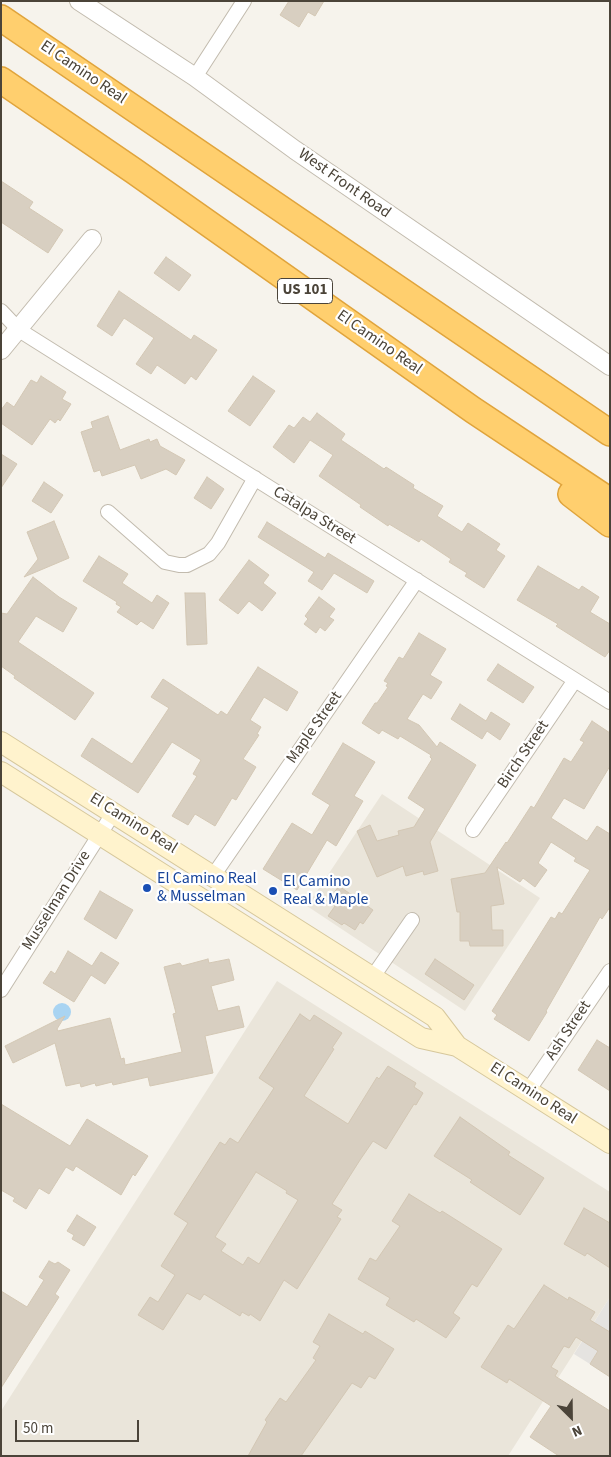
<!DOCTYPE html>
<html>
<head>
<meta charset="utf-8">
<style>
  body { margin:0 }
  #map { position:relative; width:611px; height:1457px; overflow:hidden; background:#f6f3ec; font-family:"Source Sans 3",sans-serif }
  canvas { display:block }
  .frame { position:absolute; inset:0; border:2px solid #4b4439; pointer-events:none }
  .north { position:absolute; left:546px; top:1392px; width:50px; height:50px; -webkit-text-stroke:4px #fff; paint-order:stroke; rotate:157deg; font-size:14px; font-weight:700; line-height:20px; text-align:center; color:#4b4439 }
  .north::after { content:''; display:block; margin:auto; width:18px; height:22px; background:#4b4439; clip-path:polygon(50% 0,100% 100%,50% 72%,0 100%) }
  .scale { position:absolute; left:15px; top:1420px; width:124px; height:22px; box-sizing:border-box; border:2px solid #4b4439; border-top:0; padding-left:6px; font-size:15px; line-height:18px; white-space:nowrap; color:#4b4439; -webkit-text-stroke:4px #fff; paint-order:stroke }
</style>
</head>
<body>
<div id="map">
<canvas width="611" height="1457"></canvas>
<div class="frame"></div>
<div class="north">N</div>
<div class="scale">50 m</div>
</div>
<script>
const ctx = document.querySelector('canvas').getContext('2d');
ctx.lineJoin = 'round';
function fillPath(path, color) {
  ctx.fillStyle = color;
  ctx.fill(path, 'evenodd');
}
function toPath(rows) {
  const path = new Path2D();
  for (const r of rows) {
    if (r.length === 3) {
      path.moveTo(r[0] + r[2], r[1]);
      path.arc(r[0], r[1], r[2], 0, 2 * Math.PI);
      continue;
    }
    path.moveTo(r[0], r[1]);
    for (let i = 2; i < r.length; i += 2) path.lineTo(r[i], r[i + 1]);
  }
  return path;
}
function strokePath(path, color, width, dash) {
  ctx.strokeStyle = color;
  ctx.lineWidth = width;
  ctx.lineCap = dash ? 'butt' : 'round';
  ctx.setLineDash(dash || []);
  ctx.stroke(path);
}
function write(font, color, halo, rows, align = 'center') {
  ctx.font = font + ' "Source Sans 3",sans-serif';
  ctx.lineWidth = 4.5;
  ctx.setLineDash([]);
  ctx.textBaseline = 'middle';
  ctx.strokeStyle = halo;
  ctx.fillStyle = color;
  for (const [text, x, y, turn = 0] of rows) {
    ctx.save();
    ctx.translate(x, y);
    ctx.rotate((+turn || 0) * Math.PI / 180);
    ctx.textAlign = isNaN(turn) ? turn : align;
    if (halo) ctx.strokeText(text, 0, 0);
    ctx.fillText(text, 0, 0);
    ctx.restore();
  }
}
const residential = toPath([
  [382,794,540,898,465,1011,307,906],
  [277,981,610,1192,610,1297,508,1456,1,1456,1,1411]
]);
const parking = toPath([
  [610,1297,610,1332,590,1364,574,1354]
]);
const water = toPath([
  [62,1012,9]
]);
const building = toPath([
  [289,1,324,1,315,16,308,12,299,27,280,15,289,1],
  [1,181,33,202,29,208,63,230,48,253,1,222,1,181],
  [166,257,191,275,179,291,154,273,166,257],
  [119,291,191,340,194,335,217,350,196,380,191,376,185,384,157,365,151,374,136,364,154,338,124,318,112,336,97,326,119,291],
  [41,376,66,392,62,399,71,404,60,421,58,419,55,423,50,419,32,445,1,423,1,410,7,402,14,407,31,380,37,383,41,376],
  [253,376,275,391,250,426,228,411,253,376],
  [317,413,345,434,341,440,384,469,386,467,414,485,413,488,443,506,437,516,462,532,468,523,500,544,496,550,505,556,484,588,465,576,467,573,449,562,451,559,421,539,419,542,389,524,388,526,360,507,361,505,319,476,333,455,310,440,294,463,273,447,289,425,294,428,303,417,310,422,317,413],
  [108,416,120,450,149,439,150,442,157,439,160,446,185,460,176,475,166,469,141,479,135,465,102,476,100,470,94,472,81,432,93,428,91,422,108,416],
  [1,454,17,464,1,488,1,454],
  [207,477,224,489,211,509,194,498,207,477],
  [44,482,63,495,51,513,32,501,44,482],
  [54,521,69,558,24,577,38,559,27,532,54,521],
  [267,522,325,558,328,553,374,581,367,593,334,573,322,590,308,581,314,572,258,537,267,522],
  [99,556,128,574,122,583,152,603,157,595,169,603,153,629,141,621,137,625,117,612,121,607,116,604,117,602,83,581,99,556],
  [249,560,269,575,263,583,276,593,262,611,249,601,238,614,219,600,249,560],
  [538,566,579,590,582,586,599,597,590,612,610,624,610,650,605,657,556,626,558,624,517,600,538,566],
  [33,577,59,597,77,608,63,632,36,616,18,642,94,693,75,720,14,678,15,676,1,666,1,613,7,614,33,577],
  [185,593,205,593,207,644,187,645,185,593],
  [319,597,335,609,329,617,334,620,325,631,320,627,316,633,304,624,308,619,305,616,319,597],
  [419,633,446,649,430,675,442,682,431,699,423,694,407,719,419,725,437,747,440,742,476,765,430,842,438,871,424,875,423,871,406,876,403,866,377,877,357,831,370,825,377,841,399,835,398,831,414,827,425,809,408,798,432,759,430,757,431,755,400,736,398,739,382,730,379,734,362,723,375,703,377,703,388,687,386,686,388,683,384,681,399,657,403,659,419,633],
  [498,664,534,687,523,703,487,680,498,664],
  [258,667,298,692,287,711,264,697,250,720,261,727,257,734,259,735,243,759,256,767,236,800,232,798,215,826,195,814,188,825,172,816,197,776,193,774,201,760,172,742,138,793,81,756,92,738,132,764,169,708,151,697,163,679,218,715,221,711,227,715,258,667],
  [460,704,486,721,491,712,510,724,500,740,487,731,482,739,451,719,460,704],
  [592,721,610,733,610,766,584,809,564,798,551,818,587,841,597,826,610,834,610,907,602,919,600,917,546,1011,547,1012,529,1041,494,1019,497,1015,492,1011,551,917,555,919,559,912,562,914,590,870,574,861,576,858,551,842,538,863,547,870,535,887,523,878,520,882,497,867,504,904,491,906,492,930,503,930,503,946,470,946,469,941,460,941,460,912,457,912,451,879,485,873,506,842,507,843,531,806,534,808,564,758,571,762,584,742,580,740,592,721],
  [343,743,375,762,354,796,363,801,336,846,327,840,297,890,263,869,292,823,312,835,330,805,312,794,343,743],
  [339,886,373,910,363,924,360,922,355,930,344,923,342,925,328,916,335,906,328,901,339,886],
  [100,891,133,910,116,939,84,919,100,891],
  [68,951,92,966,101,952,119,963,105,984,91,975,74,1002,43,983,51,971,55,974,68,951],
  [208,959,209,963,229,959,234,980,211,986,218,1011,239,1006,244,1027,205,1036,213,1073,150,1086,148,1077,113,1085,112,1082,96,1086,95,1083,81,1087,80,1083,66,1086,55,1043,13,1063,5,1046,65,1016,57,1029,58,1031,110,1018,121,1059,124,1058,125,1065,182,1052,173,1014,176,1013,164,967,180,963,182,966,208,959],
  [435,959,474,985,464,1000,425,974,435,959],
  [300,1014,310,1021,314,1015,342,1033,332,1048,334,1049,304,1096,348,1124,377,1077,379,1079,388,1066,416,1083,414,1087,423,1093,416,1105,414,1104,386,1149,373,1141,360,1160,332,1204,342,1210,337,1217,341,1219,297,1289,284,1280,260,1321,250,1314,249,1316,242,1312,240,1316,204,1294,200,1300,187,1293,163,1330,138,1315,150,1297,158,1302,175,1275,161,1266,188,1223,174,1214,220,1142,225,1145,230,1138,238,1143,274,1088,259,1078,300,1014],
  [256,1172,287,1191,286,1193,298,1200,259,1264,248,1257,243,1265,221,1251,226,1244,215,1237,256,1172],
  [597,1040,610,1048,610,1091,578,1070,597,1040],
  [1,1104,70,1146,87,1119,148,1156,135,1176,133,1174,121,1195,76,1166,73,1171,66,1167,49,1194,39,1188,26,1209,13,1201,15,1198,1,1190,1,1104],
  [460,1117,510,1152,508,1155,544,1178,520,1215,470,1182,472,1180,434,1156,460,1117],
  [409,1194,440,1213,442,1211,502,1249,477,1287,472,1284,453,1313,460,1318,446,1338,416,1319,414,1322,386,1305,390,1298,358,1279,370,1258,376,1261,400,1226,392,1221,409,1194],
  [584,1208,610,1223,610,1268,587,1253,585,1256,564,1244,584,1208],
  [77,1215,96,1227,84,1246,72,1239,74,1235,67,1231,77,1215],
  [49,1261,55,1264,58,1262,70,1270,55,1294,59,1297,1,1388,1,1291,27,1307,44,1280,39,1277,49,1261],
  [544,1285,568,1300,569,1297,595,1312,590,1320,610,1332,610,1377,590,1364,598,1351,576,1337,569,1348,564,1346,551,1367,558,1371,555,1376,610,1411,610,1456,559,1456,530,1437,551,1406,509,1379,507,1383,481,1367,508,1325,514,1329,544,1285],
  [329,1314,363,1334,365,1331,394,1349,375,1379,369,1376,361,1388,352,1383,301,1456,248,1456,267,1422,265,1420,280,1398,286,1402,316,1360,313,1358,320,1346,313,1342,329,1314]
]);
const minor = toPath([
  [195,77,244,1],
  [1,311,19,330,610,702],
  [108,512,165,562,179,565,187,565,209,554,218,543,255,478],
  [473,830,575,680],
  [213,876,417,580],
  [372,978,412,920],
  [1,990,114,812],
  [528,1091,610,971]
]);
const tertiary = toPath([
  [79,1,195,77,295,150,610,366],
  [1,350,92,239]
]);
const secondary = toPath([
  [1,742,435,1017,457,1046],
  [1,772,421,1038,457,1046,610,1143]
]);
const motorway = toPath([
  [1,18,610,433],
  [1,80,134,171,473,410,610,501],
  [571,494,610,524]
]);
const markers = [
  [147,888,5,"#1a4fb4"],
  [273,891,5,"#1a4fb4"]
];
const shields = [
  [305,291,55]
];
const shieldNames = [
  ["US 101",305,291]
];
const streetNames = [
  ["El Camino Real",83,73,34],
  ["West Front Road",344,184,35],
  ["El Camino Real",379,343,35],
  ["Catalpa Street",314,516,32],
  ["Maple Street",315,728,-55],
  ["Birch Street",524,755,-56],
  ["El Camino Real",133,824,32],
  ["Musselman Drive",57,901,-58],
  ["Ash Street",569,1031,-56],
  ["El Camino Real",533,1094,33]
];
const transitNames = [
  ["El Camino Real",157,879],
  ["& Musselman",157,897],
  ["El Camino",283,882],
  ["Real & Maple",283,900]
];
fillPath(residential, '#eae5da');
fillPath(parking, '#e5e3e0');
fillPath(water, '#a9d4f2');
fillPath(building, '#d8cfc1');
strokePath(building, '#d3c7b4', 1);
strokePath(minor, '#c2bbae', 16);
strokePath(tertiary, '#c2bbae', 20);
strokePath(secondary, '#d6c79b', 22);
strokePath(motorway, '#e0a43c', 28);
strokePath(minor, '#fff', 14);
strokePath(tertiary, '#fff', 18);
strokePath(secondary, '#fff3cd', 20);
strokePath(motorway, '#ffcf6e', 25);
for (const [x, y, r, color] of markers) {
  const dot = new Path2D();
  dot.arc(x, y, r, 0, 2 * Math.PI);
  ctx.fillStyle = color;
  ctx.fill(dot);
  strokePath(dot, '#fff', 2);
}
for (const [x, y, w] of shields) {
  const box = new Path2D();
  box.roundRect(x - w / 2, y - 12.5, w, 25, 4);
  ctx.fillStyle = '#fff';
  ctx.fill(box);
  strokePath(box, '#4b4439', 1);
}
write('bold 15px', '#4b4439', null, shieldNames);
write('16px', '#4b4439', '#fff', streetNames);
write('16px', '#164399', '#fff', transitNames, 'left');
</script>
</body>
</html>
